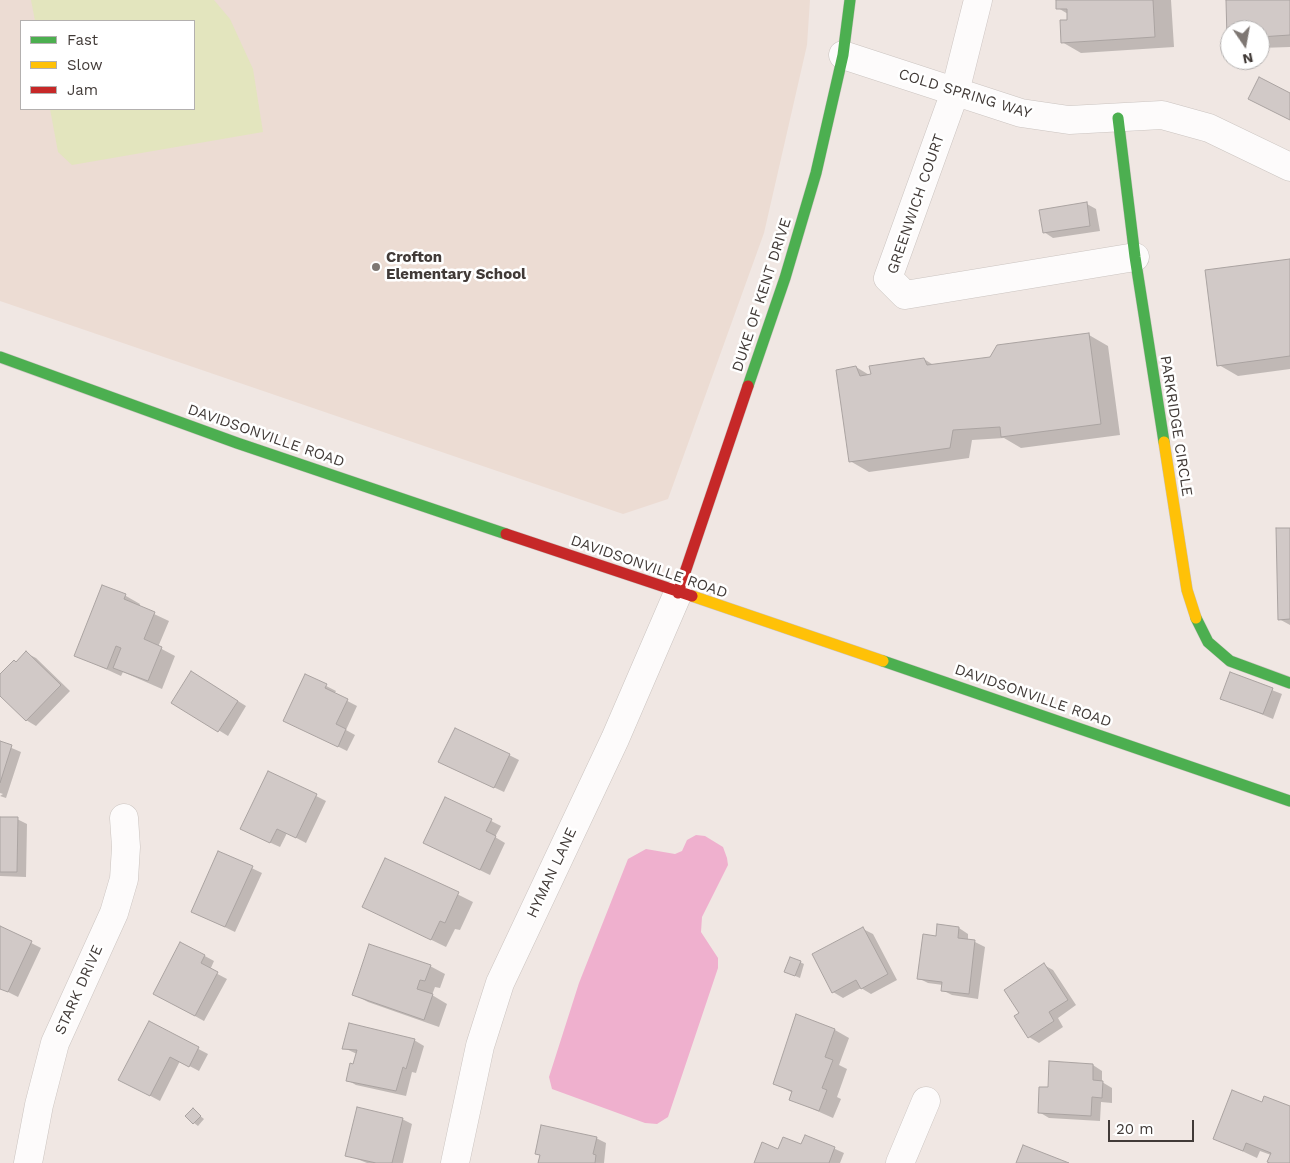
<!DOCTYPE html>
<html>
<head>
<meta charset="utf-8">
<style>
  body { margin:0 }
  #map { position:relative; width:1290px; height:1163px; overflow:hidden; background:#f0e7e3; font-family:"Work Sans",sans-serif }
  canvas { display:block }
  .legend { position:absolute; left:20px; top:20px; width:175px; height:90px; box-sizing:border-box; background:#fff; border:1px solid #b3b0af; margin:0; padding:6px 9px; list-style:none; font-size:15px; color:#413a37 }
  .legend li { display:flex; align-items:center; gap:10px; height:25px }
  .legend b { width:25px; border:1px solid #b3b0af }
  .north { position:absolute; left:1220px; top:20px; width:50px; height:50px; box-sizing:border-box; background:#fff; border:1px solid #b3b0af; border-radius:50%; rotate:168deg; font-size:14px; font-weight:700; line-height:20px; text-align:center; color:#413a37 }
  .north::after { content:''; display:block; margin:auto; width:18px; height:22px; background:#7e7773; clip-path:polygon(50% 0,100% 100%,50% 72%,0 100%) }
  .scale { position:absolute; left:1108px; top:1120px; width:86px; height:22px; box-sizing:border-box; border:2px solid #413a37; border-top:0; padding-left:6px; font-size:15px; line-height:18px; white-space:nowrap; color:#413a37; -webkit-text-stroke:4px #fff; paint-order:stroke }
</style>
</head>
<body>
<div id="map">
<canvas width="1290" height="1163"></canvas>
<ul class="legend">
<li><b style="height:6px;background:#4caf50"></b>Fast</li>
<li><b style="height:6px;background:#ffc107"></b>Slow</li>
<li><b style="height:6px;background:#c62828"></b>Jam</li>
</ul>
<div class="north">N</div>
<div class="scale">20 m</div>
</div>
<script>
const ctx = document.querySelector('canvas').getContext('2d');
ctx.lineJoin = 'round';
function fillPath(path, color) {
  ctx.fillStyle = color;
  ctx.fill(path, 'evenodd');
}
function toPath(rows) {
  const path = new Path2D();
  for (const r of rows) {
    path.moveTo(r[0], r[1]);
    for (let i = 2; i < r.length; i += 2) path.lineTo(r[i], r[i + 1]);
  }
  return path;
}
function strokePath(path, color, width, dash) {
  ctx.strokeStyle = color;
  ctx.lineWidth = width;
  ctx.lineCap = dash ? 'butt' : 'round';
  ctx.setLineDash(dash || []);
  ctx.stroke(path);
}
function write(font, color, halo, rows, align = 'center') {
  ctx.font = font + ' "Work Sans",sans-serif';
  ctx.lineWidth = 5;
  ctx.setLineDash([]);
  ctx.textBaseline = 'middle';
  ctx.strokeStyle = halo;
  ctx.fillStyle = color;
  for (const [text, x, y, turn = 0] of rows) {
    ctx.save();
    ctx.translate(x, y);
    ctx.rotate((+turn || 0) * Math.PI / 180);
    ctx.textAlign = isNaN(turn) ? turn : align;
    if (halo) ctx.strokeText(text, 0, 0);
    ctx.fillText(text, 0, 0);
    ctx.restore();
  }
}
const built = toPath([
  [0,0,810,0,807,45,764,233,668,499,623,514,0,301],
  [21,21,194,21,194,109,21,109]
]);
const green = toPath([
  [31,0,214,0,230,19,253,69,263,132,72,165,58,152,50,109,194,109,194,21,35,21]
]);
const water = toPath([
  [696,835,705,836,723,847,727,858,728,865,702,917,701,932,718,958,718,968,668,1117,657,1124,645,1123,552,1089,549,1077,579,983,628,859,646,849,675,854,682,851,687,840]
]);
const shadow = toPath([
  [1057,0,1171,0,1174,47,1081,53,1062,42,1069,21,1068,14,1058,8],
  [1227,0,1290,0,1290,47,1260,48,1260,30,1230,30,1230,39,1228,38],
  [1087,204,1096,209,1100,231,1053,238,1044,232],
  [1290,260,1290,369,1238,376,1219,365],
  [1089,335,1108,346,1120,435,1021,448,1004,438,972,440,969,458,869,472,850,461,856,367,871,376,924,359,935,366,990,359],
  [1290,529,1290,625,1279,619],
  [103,587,126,596,140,604,139,607,169,621,158,647,175,656,162,689,123,672,121,676,75,655],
  [26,653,36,658,70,691,36,726,26,720,0,695,0,676],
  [1231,674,1282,694,1273,719,1222,698],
  [305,675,336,691,334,694,357,706,346,730,355,735,347,751,293,724],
  [201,678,246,706,228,736,173,702],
  [0,743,21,752,6,798,0,796,3,794,0,793],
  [509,755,519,760,504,792,450,767],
  [269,772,326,801,306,843,287,833,280,847,251,834],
  [446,798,501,826,495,837,505,843,490,875,434,848],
  [0,818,17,819,27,824,26,877,0,876],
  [218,852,262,873,235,932,193,912],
  [386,859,473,902,460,930,455,929,446,947,364,907],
  [0,927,41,948,18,997,0,988],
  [959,928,968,934,968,941,975,942,985,947,978,999,952,995,942,990,943,985,928,983,918,978],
  [863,929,873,934,897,980,871,994,861,988,843,998,833,992],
  [181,943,214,961,210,970,227,979,204,1021,164,999],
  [800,962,804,964,800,978,786,972],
  [1044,965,1053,970,1076,1005,1058,1018,1063,1027,1039,1043,1029,1037,1021,1013],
  [430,966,445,974,440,988,435,987,432,995,447,1004,439,1027,368,1002,353,994],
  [797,1016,835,1030,849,1038,839,1065,847,1069,837,1097,841,1099,833,1118,790,1099,793,1093,774,1083],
  [149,1023,208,1054,199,1071,180,1061,160,1101,130,1085],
  [414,1040,424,1046,416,1073,412,1072,406,1096,356,1085,347,1080,357,1054,344,1048],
  [1093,1065,1102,1071,1102,1082,1112,1088,1112,1103,1101,1102,1100,1121,1049,1118,1039,1112,1049,1088],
  [1263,1103,1290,1107,1290,1163,1272,1163,1271,1155,1260,1151,1257,1158,1214,1138],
  [193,1110,204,1119,198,1126,194,1123],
  [402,1119,412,1124,403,1163,367,1163,347,1155],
  [806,1136,844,1153,840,1163,755,1163,779,1150,802,1146],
  [596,1138,606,1143,604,1163,539,1163,541,1155]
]);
const building = toPath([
  [1056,0,1153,0,1155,37,1061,43,1060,20,1067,20,1067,9,1056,9,1056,0],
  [1226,0,1290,0,1290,35,1260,37,1260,30,1230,30,1230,39,1227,39,1226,0],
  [1259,77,1290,93,1290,120,1248,99,1259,77],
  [1087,202,1090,226,1043,233,1039,210,1087,202],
  [1290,259,1290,356,1217,366,1205,270,1290,259],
  [1089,333,1101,424,1001,437,1000,427,953,430,950,448,849,462,836,370,856,366,860,376,871,374,869,366,924,358,927,365,990,357,997,345,1089,333],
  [1276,528,1290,528,1290,619,1278,620,1276,528],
  [102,585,126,594,124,599,155,612,144,639,162,647,148,681,113,668,121,648,116,646,107,669,74,656,102,585],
  [26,651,61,685,26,721,0,696,0,674,14,660,16,662,26,651],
  [191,671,238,701,218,732,171,703,191,671],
  [1230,672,1273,688,1263,714,1220,699,1230,672],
  [305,674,327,684,325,688,348,699,336,724,346,729,338,747,283,721,305,674],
  [455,728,510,754,494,788,438,762,455,728],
  [0,741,12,745,0,783,0,741],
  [268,771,317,794,296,838,277,829,270,843,240,829,268,771],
  [445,797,492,819,486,831,496,836,480,870,423,843,445,797],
  [0,817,18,817,17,872,0,872,0,817],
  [218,851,253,866,225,927,191,912,218,851],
  [385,858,459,892,445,923,440,921,431,940,362,907,385,858],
  [937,924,959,927,958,938,975,940,969,994,941,991,942,982,917,979,923,934,936,936,937,924],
  [0,926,32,941,8,992,0,989,0,926],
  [863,927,888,974,861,989,856,980,832,993,812,954,863,927],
  [180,942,205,955,201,963,218,972,195,1016,153,994,180,942],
  [369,944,431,965,425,981,420,980,417,989,433,994,424,1020,352,995,369,944],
  [790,957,801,961,795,976,784,972,790,957],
  [1044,963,1068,1000,1049,1012,1054,1021,1028,1038,1014,1016,1019,1013,1004,990,1044,963],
  [796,1014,835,1029,825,1057,833,1060,822,1088,827,1090,819,1111,789,1100,792,1091,773,1084,796,1014],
  [149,1021,199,1047,189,1067,170,1057,150,1096,118,1080,149,1021],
  [349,1023,415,1039,406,1069,403,1067,396,1091,346,1081,350,1063,353,1064,357,1050,342,1049,349,1023],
  [1049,1061,1093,1064,1093,1080,1103,1081,1102,1098,1092,1097,1091,1116,1038,1113,1039,1087,1048,1087,1049,1061],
  [1232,1090,1262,1102,1264,1096,1290,1106,1290,1163,1270,1163,1267,1162,1271,1153,1246,1143,1243,1151,1213,1139,1232,1090],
  [357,1107,403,1118,392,1163,376,1163,345,1156,357,1107],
  [193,1108,201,1116,193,1124,185,1116,193,1108],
  [541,1125,597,1137,593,1154,596,1155,595,1163,538,1163,540,1155,535,1154,541,1125],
  [805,1135,835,1147,829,1163,754,1163,762,1142,778,1149,783,1137,801,1144,805,1135],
  [1023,1145,1069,1163,1016,1163,1023,1145]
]);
const street = toPath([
  [978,0,955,92,888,278,905,295,1135,257],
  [843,55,1021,113,1069,120,1162,115,1209,128,1290,167],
  [28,1163,39,1105,55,1043,114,913,124,879,126,847,124,818],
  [455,1163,480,1046,500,983,615,739,678,593],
  [900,1163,926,1101]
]);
const fast = toPath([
  [1118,118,1135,257,1164,442],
  [0,357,237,443,506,534],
  [748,386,785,278,816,173,843,55,850,0],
  [1196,618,1208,642,1230,661,1290,683],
  [883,661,1290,801]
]);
const slow = toPath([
  [1164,442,1187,590,1196,618],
  [692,596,883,661]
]);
const jam = toPath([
  [506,534,692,596],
  [678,593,748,386]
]);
const markers = [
  [376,267,5,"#7e7773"]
];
const streetNames = [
  ["COLD SPRING WAY",965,94,17],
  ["GREENWICH COURT",916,204,-71],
  ["DUKE OF KENT DRIVE",762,295,-72],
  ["PARKRIDGE CIRCLE",1176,426,81],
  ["DAVIDSONVILLE ROAD",266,436,19],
  ["DAVIDSONVILLE ROAD",649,567,19],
  ["DAVIDSONVILLE ROAD",1033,696,19],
  ["HYMAN LANE",552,873,-65],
  ["STARK DRIVE",79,990,-66]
];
const poiNames = [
  ["Crofton",386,258],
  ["Elementary School",386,275]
];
fillPath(built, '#ecdcd3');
fillPath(green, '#e3e5be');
fillPath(water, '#efb0ce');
fillPath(shadow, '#0003');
fillPath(building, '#d1c9c7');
strokePath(building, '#aaa3a1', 1);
strokePath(street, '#cbc4c0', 29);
strokePath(fast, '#cbc4c0', 12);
strokePath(slow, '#cbc4c0', 12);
strokePath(jam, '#cbc4c0', 12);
strokePath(street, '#fdfbfb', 28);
strokePath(fast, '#4caf50', 11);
strokePath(slow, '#ffc107', 11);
strokePath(jam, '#c62828', 11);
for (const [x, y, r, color] of markers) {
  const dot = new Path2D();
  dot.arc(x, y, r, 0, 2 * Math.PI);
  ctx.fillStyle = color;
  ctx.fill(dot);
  strokePath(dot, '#fff', 2);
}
write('15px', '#413a37', '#fff', streetNames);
write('bold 15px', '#413a37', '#fff', poiNames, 'left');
</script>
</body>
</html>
